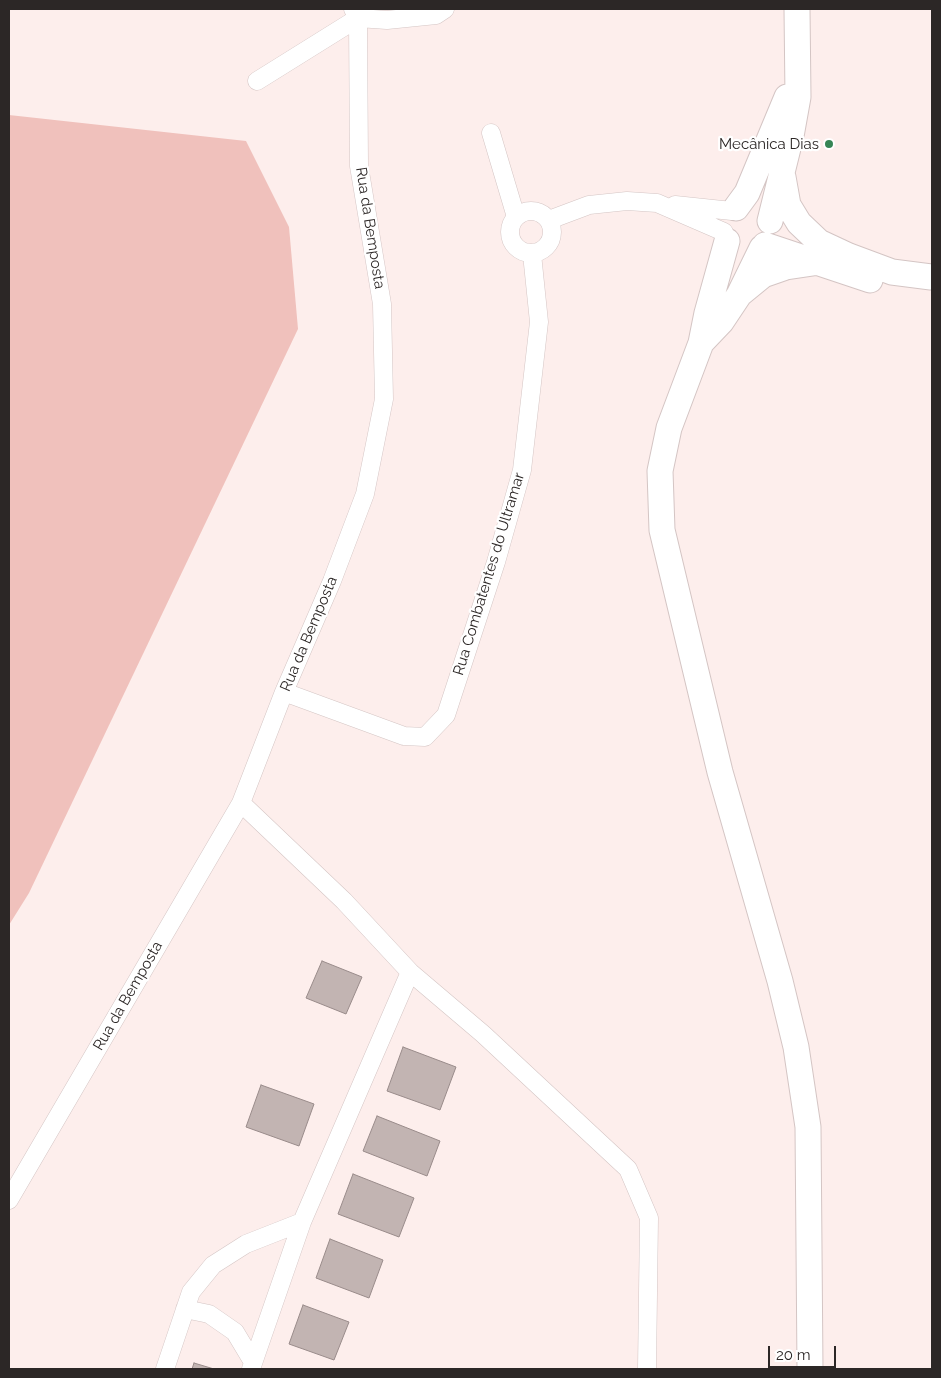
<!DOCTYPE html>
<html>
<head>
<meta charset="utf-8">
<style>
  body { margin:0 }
  #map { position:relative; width:941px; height:1378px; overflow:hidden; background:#fdeeec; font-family:Raleway,sans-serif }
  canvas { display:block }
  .frame { position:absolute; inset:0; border:10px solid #2c2726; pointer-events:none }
  .scale { position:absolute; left:768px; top:1346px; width:68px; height:22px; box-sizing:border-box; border:2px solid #2c2726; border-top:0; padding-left:6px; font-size:15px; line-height:18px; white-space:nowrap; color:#2c2726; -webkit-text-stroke:4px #fff; paint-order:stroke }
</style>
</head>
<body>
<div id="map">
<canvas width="941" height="1378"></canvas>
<div class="frame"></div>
<div class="scale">20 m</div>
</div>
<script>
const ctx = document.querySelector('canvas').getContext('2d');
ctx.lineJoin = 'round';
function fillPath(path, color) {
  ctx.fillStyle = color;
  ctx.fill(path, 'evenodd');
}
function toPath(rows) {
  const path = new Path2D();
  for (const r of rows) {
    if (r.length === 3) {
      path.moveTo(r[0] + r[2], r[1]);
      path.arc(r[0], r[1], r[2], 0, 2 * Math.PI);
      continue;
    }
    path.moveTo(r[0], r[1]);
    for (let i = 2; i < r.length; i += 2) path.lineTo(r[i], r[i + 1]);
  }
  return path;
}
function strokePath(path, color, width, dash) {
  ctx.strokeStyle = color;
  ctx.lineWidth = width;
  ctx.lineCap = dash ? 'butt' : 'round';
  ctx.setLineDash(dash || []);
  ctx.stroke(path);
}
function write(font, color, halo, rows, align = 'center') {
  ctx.font = font + ' Raleway,sans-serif';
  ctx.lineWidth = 4.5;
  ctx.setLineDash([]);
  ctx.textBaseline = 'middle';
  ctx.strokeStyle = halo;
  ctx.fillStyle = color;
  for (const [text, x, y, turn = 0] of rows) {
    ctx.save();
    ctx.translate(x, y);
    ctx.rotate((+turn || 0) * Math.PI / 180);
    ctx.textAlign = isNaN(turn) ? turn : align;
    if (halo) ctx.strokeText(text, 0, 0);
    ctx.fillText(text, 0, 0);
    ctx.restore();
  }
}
const green = toPath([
  [9,115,246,141,289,227,298,329,29,893,9,925]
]);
const building = toPath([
  [322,961,362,977,346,1014,306,998,322,961],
  [403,1047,456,1067,440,1110,387,1091,403,1047],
  [261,1085,314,1104,299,1146,246,1127,261,1085],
  [377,1116,440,1141,427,1176,363,1151,377,1116],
  [353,1174,414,1198,399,1237,338,1214,353,1174],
  [330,1239,383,1260,369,1298,316,1278,330,1239],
  [303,1305,349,1322,334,1360,289,1344,303,1305],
  [194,1363,214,1369,192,1369,194,1363]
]);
const minor = toPath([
  [257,81,358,18,387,20,436,15,445,9],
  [491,133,516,217],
  [675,205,732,211],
  [531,232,21],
  [549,220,589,205,627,201,657,203,724,232],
  [284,692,404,736,425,737,446,715,496,562,522,470,539,322,532,254],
  [241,803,344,901,410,972],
  [9,1200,241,803,284,692,332,581,365,494,384,399,382,304,359,166,358,18,353,9],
  [185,1309,209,1314,235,1332,253,1362],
  [165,1369,191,1292,213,1265,246,1244,302,1222],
  [251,1369,302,1222,410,972,483,1034,628,1169,649,1218,647,1369]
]);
const secondary = toPath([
  [783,177,788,205,799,223,819,242,849,256,892,272,931,277],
  [736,208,747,193,787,97],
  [770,221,791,136,798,97,797,9],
  [727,241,707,313,701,343,669,428,660,471,662,530,720,772,780,981,796,1047,808,1127,810,1369],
  [765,245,870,280],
  [741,293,763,275,786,267,813,263],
  [701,343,721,322,739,295,762,248]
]);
const markers = [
  [829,144,5,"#368555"]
];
const poiNames = [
  ["Mecânica Dias",819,144]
];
const streetNames = [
  ["Rua da Bemposta",370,228,81],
  ["Rua Combatentes do Ultramar",489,574,-73],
  ["Rua da Bemposta",309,634,-67],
  ["Rua da Bemposta",128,996,-60]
];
fillPath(green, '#f0c1bc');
fillPath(building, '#c2b4b2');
strokePath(building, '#998b8a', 1);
strokePath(minor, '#d4c5c4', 19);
strokePath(secondary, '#d4c5c4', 27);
strokePath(minor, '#fff', 18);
strokePath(secondary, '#fff', 25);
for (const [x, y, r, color] of markers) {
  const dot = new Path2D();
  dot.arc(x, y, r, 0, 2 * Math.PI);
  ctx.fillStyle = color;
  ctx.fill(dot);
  strokePath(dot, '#fff', 2);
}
write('15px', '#2c2726', '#fff', poiNames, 'right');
write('15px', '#2c2726', '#fff', streetNames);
</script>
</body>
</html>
